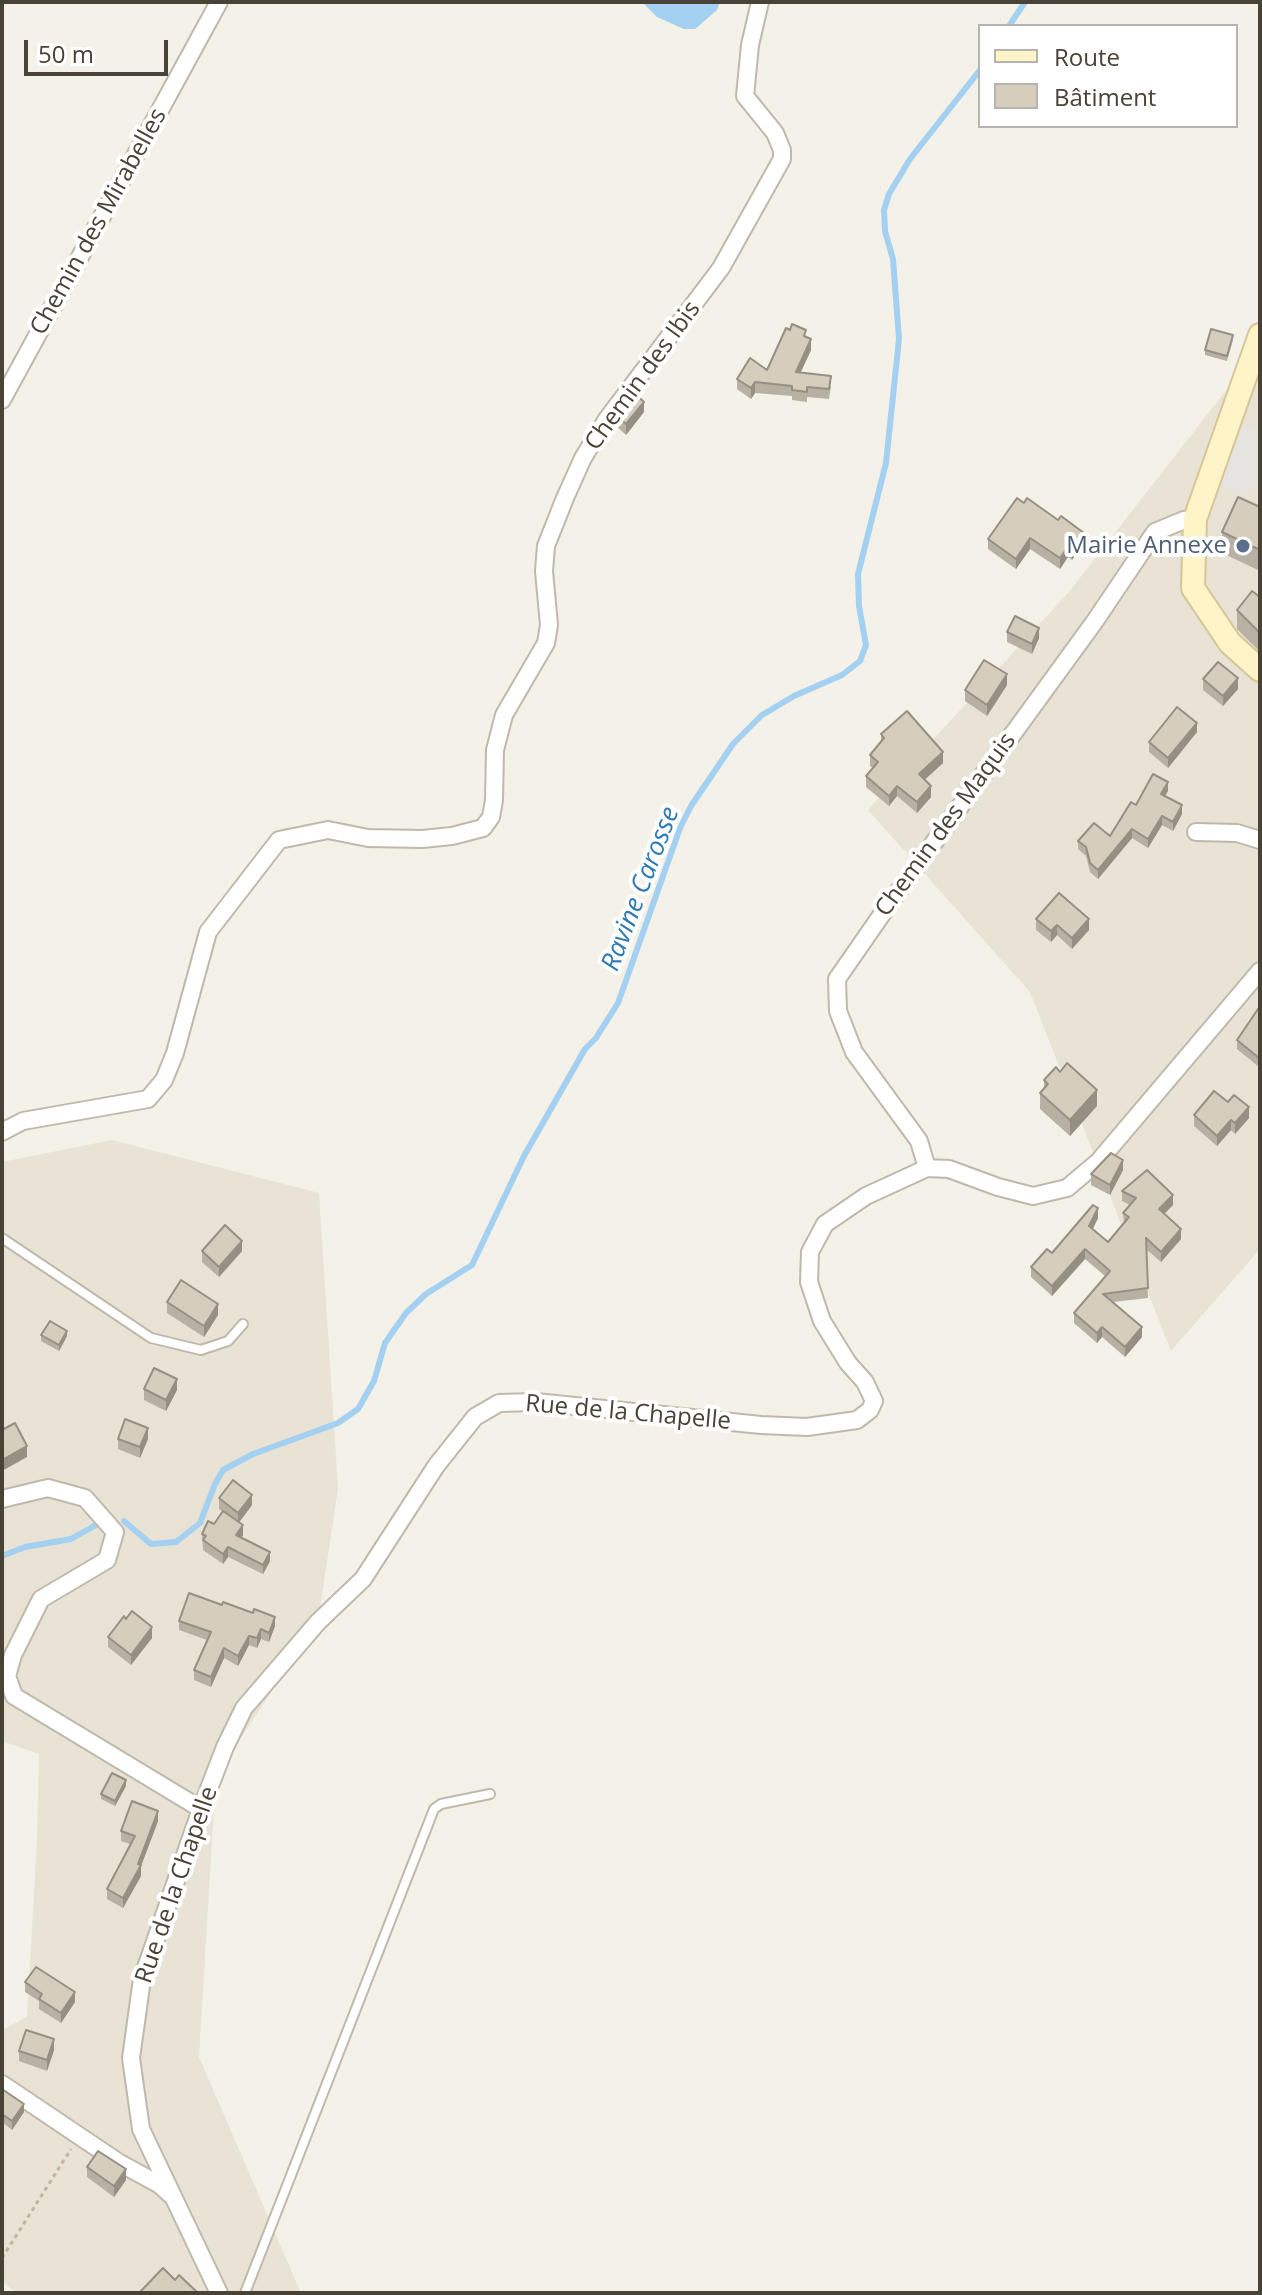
<!DOCTYPE html>
<html>
<head>
<meta charset="utf-8">
<style>
  body { margin:0 }
  #map { position:relative; width:1262px; height:2295px; overflow:hidden; background:#f4f1e8; font-family:"Open Sans",sans-serif }
  canvas { display:block }
  .frame { position:absolute; inset:0; border:4px solid #484237; pointer-events:none }
  .legend { position:absolute; left:978px; top:24px; width:260px; height:104px; box-sizing:border-box; background:#fff; border:2px solid #b6b3af; margin:0; padding:10px 14px; list-style:none; font-size:24px; color:#484237 }
  .legend li { display:flex; align-items:center; gap:16px; height:40px }
  .legend b { width:40px; border:2px solid #b6b3af }
  .scale { position:absolute; left:24px; top:40px; width:144px; height:36px; box-sizing:border-box; border:4px solid #484237; border-top:0; padding-left:10px; font-size:24px; line-height:28px; white-space:nowrap; color:#484237; -webkit-text-stroke:6px #fff; paint-order:stroke }
</style>
</head>
<body>
<div id="map">
<canvas width="1262" height="2295"></canvas>
<div class="frame"></div>
<ul class="legend">
<li><b style="height:10px;background:#fff3c8"></b>Route</li>
<li><b style="height:22px;background:#d6cdbd"></b>Bâtiment</li>
</ul>
<div class="scale">50 m</div>
</div>
<script>
const ctx = document.querySelector('canvas').getContext('2d');
ctx.lineJoin = 'round';
function fillPath(path, color) {
  ctx.fillStyle = color;
  ctx.fill(path, 'evenodd');
}
function toPath(rows) {
  const path = new Path2D();
  for (const r of rows) {
    path.moveTo(r[0], r[1]);
    for (let i = 2; i < r.length; i += 2) path.lineTo(r[i], r[i + 1]);
  }
  return path;
}
function strokePath(path, color, width, dash) {
  ctx.strokeStyle = color;
  ctx.lineWidth = width;
  ctx.lineCap = dash ? 'butt' : 'round';
  ctx.setLineDash(dash || []);
  ctx.stroke(path);
}
function write(font, color, halo, rows, align = 'center') {
  ctx.font = font + ' "Open Sans",sans-serif';
  ctx.lineWidth = 8;
  ctx.setLineDash([]);
  ctx.textBaseline = 'middle';
  ctx.strokeStyle = halo;
  ctx.fillStyle = color;
  for (const [text, x, y, turn = 0] of rows) {
    ctx.save();
    ctx.translate(x, y);
    ctx.rotate((+turn || 0) * Math.PI / 180);
    ctx.textAlign = isNaN(turn) ? turn : align;
    if (halo) ctx.strokeText(text, 0, 0);
    ctx.fillText(text, 0, 0);
    ctx.restore();
  }
}
const residential = toPath([
  [1260,347,1260,1249,1171,1351,1030,992,868,810,1068,593],
  [112,1140,319,1193,338,1489,318,1622,216,1775,199,2057,301,2293,16,2293,2,2281,2,2030,27,2017,37,1840,39,1754,2,1741,2,1162]
]);
const parking = toPath([
  [1244,425,1260,432,1260,488,1250,484,1246,495,1219,484]
]);
const water = toPath([
  [642,2,720,2,717,10,695,29,684,29,657,17]
]);
const stream = toPath([
  [1009,26,1025,2],
  [124,1521,151,1544,176,1542,200,1523,215,1484,223,1470,253,1454,338,1423,358,1409,374,1381,385,1343,406,1313,426,1294,472,1265,524,1156,585,1049,596,1038,618,1003,680,828,691,806,733,744,762,715,794,696,842,675,860,661,866,645,859,606,858,574,886,463,899,339,893,259,885,231,884,210,889,194,910,159,980,70],
  [2,1556,25,1547,71,1539,96,1525]
]);
const path = toPath([
  [2,2258,71,2149]
]);
const lane = toPath([
  [2,1238,151,1338,201,1350,228,1341,243,1324],
  [245,2293,434,1809,441,1804,490,1794]
]);
const street = toPath([
  [2,400,219,2],
  [1196,832,1237,833,1260,840],
  [2,1132,23,1121,148,1099,164,1080,175,1053,208,932,279,840,328,830,368,838,422,839,452,836,483,828,491,817,494,800,495,750,504,715,546,643,549,625,544,571,546,546,565,498,583,458,607,419,721,268,782,159,782,150,775,133,745,96,750,45,760,2],
  [927,1168,919,1141,854,1052,838,1011,837,979,887,907,1095,621,1155,532,1184,520,1195,519],
  [2,1499,48,1488,85,1498,115,1532,107,1560,41,1599,13,1655,7,1676,14,1696,201,1809],
  [2,2084,118,2162,160,2185,171,2195],
  [219,2293,141,2129,131,2058,142,1979,201,1809,225,1747,244,1708,318,1622,363,1579,436,1466,475,1417,499,1403,536,1402,761,1425,807,1427,857,1420,870,1410,874,1401,865,1382,848,1363,822,1321,809,1282,810,1252,825,1224,866,1196,927,1168,949,1169,998,1187,1033,1196,1067,1188,1098,1162,1260,971]
]);
const secondary = toPath([
  [1260,335,1195,519,1193,588,1230,643,1260,670]
]);
const wall = toPath([
  [806,337,811,350,801,372,831,386,829,399,807,397,807,402,792,400,792,396,755,393,751,399,737,389,737,379,767,370],
  [1233,340,1227,361,1205,355,1205,350],
  [644,412,626,435,616,426,616,415],
  [1017,498,1084,543,1072,560,1068,557,1060,569,1030,549,1016,569,988,549,988,539],
  [1260,507,1258,570,1222,553,1222,532],
  [1260,597,1260,652,1237,629,1237,610],
  [1007,632,1039,638,1032,654,1007,642],
  [1203,679,1238,689,1223,706,1203,690],
  [1007,685,987,716,965,701,965,690],
  [1197,732,1168,768,1149,752,1149,742],
  [881,734,943,763,924,780,931,797,917,813,897,796,889,806,866,787,866,776,873,768,870,766,870,755,881,742],
  [1168,791,1165,796,1182,814,1173,831,1162,825,1148,848,1132,838,1098,879,1090,872,1086,856,1078,849,1078,841,1110,836,1136,805],
  [1036,919,1089,930,1072,949,1057,935,1051,942,1036,930],
  [1260,1011,1259,1067,1237,1049,1237,1040],
  [1044,1080,1097,1106,1070,1136,1040,1109,1040,1093,1044,1089],
  [1228,1102,1249,1118,1235,1134,1231,1130,1217,1146,1194,1126,1194,1115],
  [1123,1170,1110,1195,1091,1185,1091,1174],
  [1122,1191,1173,1205,1164,1214,1181,1239,1161,1262,1146,1249,1148,1298,1113,1302,1142,1337,1125,1357,1102,1337,1097,1343,1074,1323,1074,1313,1105,1276,1085,1259,1052,1296,1031,1277,1031,1267,1052,1253,1098,1218,1093,1229,1108,1242,1124,1223,1123,1213,1130,1205,1122,1201],
  [202,1251,242,1251,219,1277,202,1262],
  [167,1302,218,1315,204,1337,167,1313],
  [41,1335,67,1336,59,1351,41,1341],
  [144,1389,177,1390,166,1411,144,1400],
  [118,1439,148,1439,140,1458,118,1449],
  [219,1498,252,1505,239,1522,243,1535,241,1538,270,1561,263,1574,228,1557,223,1564,203,1550,202,1534,214,1524,223,1512,219,1509],
  [179,1621,275,1626,269,1642,261,1639,257,1648,249,1645,238,1666,224,1658,211,1687,194,1680,194,1670,207,1640,179,1630],
  [108,1637,152,1638,131,1665,108,1647],
  [126,1786,115,1806,101,1799,101,1794],
  [158,1821,141,1866,141,1876,123,1908,107,1899,107,1889,130,1844,121,1841,121,1831],
  [25,1982,75,2002,61,2023,39,2009,39,2001,25,1992],
  [54,2050,47,2071,19,2061,19,2051],
  [2,2089,24,2112,12,2130,2,2122],
  [87,2167,126,2180,114,2197,87,2177]
]);
const shadedWall = toPath([
  [811,339,811,350,796,382,796,372],
  [755,382,755,393,751,399,751,388],
  [644,402,644,412,626,435,626,424],
  [1084,533,1084,543,1072,560,1072,550],
  [1030,538,1030,549,1016,569,1016,559],
  [1260,545,1260,566,1258,570,1258,549],
  [1068,547,1068,557,1060,569,1060,558],
  [1039,628,1039,638,1032,654,1032,644],
  [1007,674,1007,685,987,716,987,705],
  [1238,678,1238,689,1223,706,1223,696],
  [1197,723,1197,732,1168,768,1168,758],
  [943,752,943,763,919,785,919,774],
  [1168,782,1168,791,1161,802,1161,794],
  [897,786,897,796,889,806,889,796],
  [931,786,931,797,917,813,917,802],
  [1182,805,1182,814,1173,831,1173,822],
  [1162,816,1162,825,1148,848,1148,839],
  [1132,829,1132,838,1098,879,1098,870],
  [1089,919,1089,930,1072,949,1072,938],
  [1057,925,1057,935,1051,942,1051,931],
  [1097,1090,1097,1106,1070,1136,1070,1120],
  [1249,1107,1249,1118,1235,1134,1235,1123],
  [1231,1120,1231,1130,1217,1146,1217,1136],
  [1123,1160,1123,1170,1110,1195,1110,1185],
  [1173,1195,1173,1205,1159,1219,1159,1209],
  [1098,1208,1098,1218,1089,1236,1089,1226],
  [1181,1229,1181,1239,1161,1262,1161,1252],
  [242,1241,242,1251,219,1277,219,1267],
  [1085,1249,1085,1259,1052,1296,1052,1286],
  [218,1304,218,1315,204,1337,204,1326],
  [1102,1327,1102,1337,1097,1343,1097,1333],
  [1142,1327,1142,1337,1125,1357,1125,1347],
  [67,1331,67,1336,59,1351,59,1345],
  [177,1379,177,1390,166,1411,166,1400],
  [148,1428,148,1439,140,1458,140,1447],
  [27,1446,27,1457,2,1471,2,1460],
  [252,1495,252,1505,238,1524,238,1513],
  [243,1525,243,1535,236,1545,236,1535],
  [228,1547,228,1557,223,1564,223,1554],
  [270,1552,270,1561,263,1574,263,1565],
  [275,1617,275,1626,269,1642,269,1633],
  [152,1627,152,1638,131,1665,131,1655],
  [261,1629,261,1639,257,1648,257,1638],
  [249,1636,249,1645,238,1666,238,1656],
  [224,1648,224,1658,211,1687,211,1677],
  [126,1780,126,1786,115,1806,115,1801],
  [158,1811,158,1821,141,1866,141,1876,123,1908,123,1898,138,1864],
  [75,1992,75,2002,61,2023,61,2013],
  [54,2039,54,2050,47,2071,47,2060],
  [24,2104,24,2112,12,2130,12,2121],
  [126,2169,126,2180,114,2197,114,2186]
]);
const building = toPath([
  [792,324,806,330,804,336,811,339,796,372,831,376,829,389,807,387,807,392,792,390,792,386,755,382,751,388,737,379,750,358,767,370,786,328,790,330,792,324],
  [1211,329,1233,335,1227,356,1205,350,1211,329],
  [633,392,644,402,626,424,616,415,633,392],
  [1238,497,1260,507,1260,545,1258,549,1222,532,1238,497],
  [1017,498,1024,503,1027,498,1058,520,1061,516,1084,533,1072,550,1068,547,1060,558,1030,538,1016,559,988,539,1017,498],
  [1252,591,1260,597,1260,633,1237,610,1252,591],
  [1015,616,1039,628,1032,644,1007,632,1015,616],
  [984,660,1007,674,987,705,965,690,984,660],
  [1218,662,1238,678,1223,696,1203,679,1218,662],
  [1177,707,1197,723,1168,758,1149,742,1177,707],
  [907,711,943,752,919,774,931,786,917,802,897,786,889,796,866,776,878,762,870,755,884,738,881,734,907,711],
  [1153,774,1168,782,1161,794,1182,805,1173,822,1162,816,1148,839,1132,829,1098,870,1090,863,1086,847,1078,841,1094,823,1110,836,1131,802,1136,805,1153,774],
  [1059,893,1089,919,1072,938,1057,925,1051,931,1036,919,1059,893],
  [1258,1009,1260,1011,1259,1058,1237,1040,1258,1009],
  [1067,1063,1097,1090,1070,1120,1040,1093,1048,1084,1044,1080,1056,1067,1060,1072,1067,1063],
  [1214,1091,1228,1102,1234,1095,1249,1107,1235,1123,1231,1120,1217,1136,1194,1115,1214,1091],
  [1111,1153,1123,1160,1110,1185,1091,1174,1111,1153],
  [1147,1170,1173,1195,1159,1209,1181,1229,1161,1252,1146,1238,1148,1288,1103,1294,1142,1327,1125,1347,1102,1327,1097,1333,1074,1313,1110,1271,1085,1249,1052,1286,1031,1267,1047,1249,1052,1253,1093,1205,1098,1208,1089,1226,1108,1242,1129,1217,1123,1213,1136,1198,1122,1191,1147,1170],
  [225,1225,242,1241,219,1267,202,1251,225,1225],
  [181,1280,218,1304,204,1326,167,1302,181,1280],
  [50,1321,67,1331,59,1345,41,1335,50,1321],
  [154,1368,177,1379,166,1400,144,1389,154,1368],
  [125,1419,148,1428,140,1447,118,1439,125,1419],
  [15,1423,27,1446,2,1460,2,1430,15,1423],
  [233,1480,252,1495,238,1513,219,1498,233,1480],
  [223,1511,243,1525,236,1535,270,1552,263,1565,228,1547,223,1554,203,1540,206,1536,202,1534,208,1521,214,1524,223,1511],
  [189,1593,222,1605,223,1602,253,1613,254,1609,275,1617,269,1633,261,1629,257,1638,249,1636,238,1656,224,1648,211,1677,194,1670,211,1632,179,1621,189,1593],
  [132,1611,152,1627,131,1655,108,1637,124,1616,126,1619,132,1611],
  [112,1773,126,1780,115,1801,101,1794,112,1773],
  [132,1801,158,1811,138,1864,141,1865,123,1898,107,1889,135,1836,121,1831,132,1801],
  [36,1967,75,1992,61,2013,39,1999,42,1994,25,1982,36,1967],
  [26,2030,54,2039,47,2060,19,2051,26,2030],
  [2,2089,24,2104,12,2121,2,2114,2,2089],
  [98,2151,126,2169,114,2186,87,2167,98,2151],
  [163,2268,175,2280,179,2275,198,2293,139,2293,163,2268]
]);
const markers = [
  [1243,546,8,"#5c6f8a"]
];
const streetNames = [
  ["Chemin des Mirabelles",99,222,-61],
  ["Chemin des Ibis",643,376,-54],
  ["Chemin des Maquis",946,825,-54],
  ["Rue de la Chapelle",628,1413,5],
  ["Rue de la Chapelle",177,1885,-71]
];
const serviceNames = [
  ["Mairie Annexe",1227,546]
];
const waterNames = [
  ["Ravine Carosse",641,889,-69]
];
fillPath(residential, '#e9e3d6');
fillPath(parking, '#e6e4e0');
fillPath(water, '#a4d0f2');
strokePath(stream, '#a4d0f2', 6);
strokePath(lane, '#c0b9ab', 12);
strokePath(street, '#c0b9ab', 20);
strokePath(secondary, '#d5c698', 26);
strokePath(path, '#c2b59b', 3, [4, 4]);
strokePath(lane, '#fff', 8);
strokePath(street, '#fff', 16);
strokePath(secondary, '#fff3c8', 22);
fillPath(wall, '#b8b0a3');
fillPath(shadedWall, '#969084');
fillPath(building, '#d6cdbd');
strokePath(building, '#969084', 2);
for (const [x, y, r, color] of markers) {
  const dot = new Path2D();
  dot.arc(x, y, r, 0, 2 * Math.PI);
  ctx.fillStyle = color;
  ctx.fill(dot);
  strokePath(dot, '#fff', 3);
}
write('24px', '#484237', '#fff', streetNames);
write('24px', '#4e5e75', '#fff', serviceNames, 'right');
write('italic 26px', '#2d7ab7', '#fff', waterNames);
</script>
</body>
</html>
